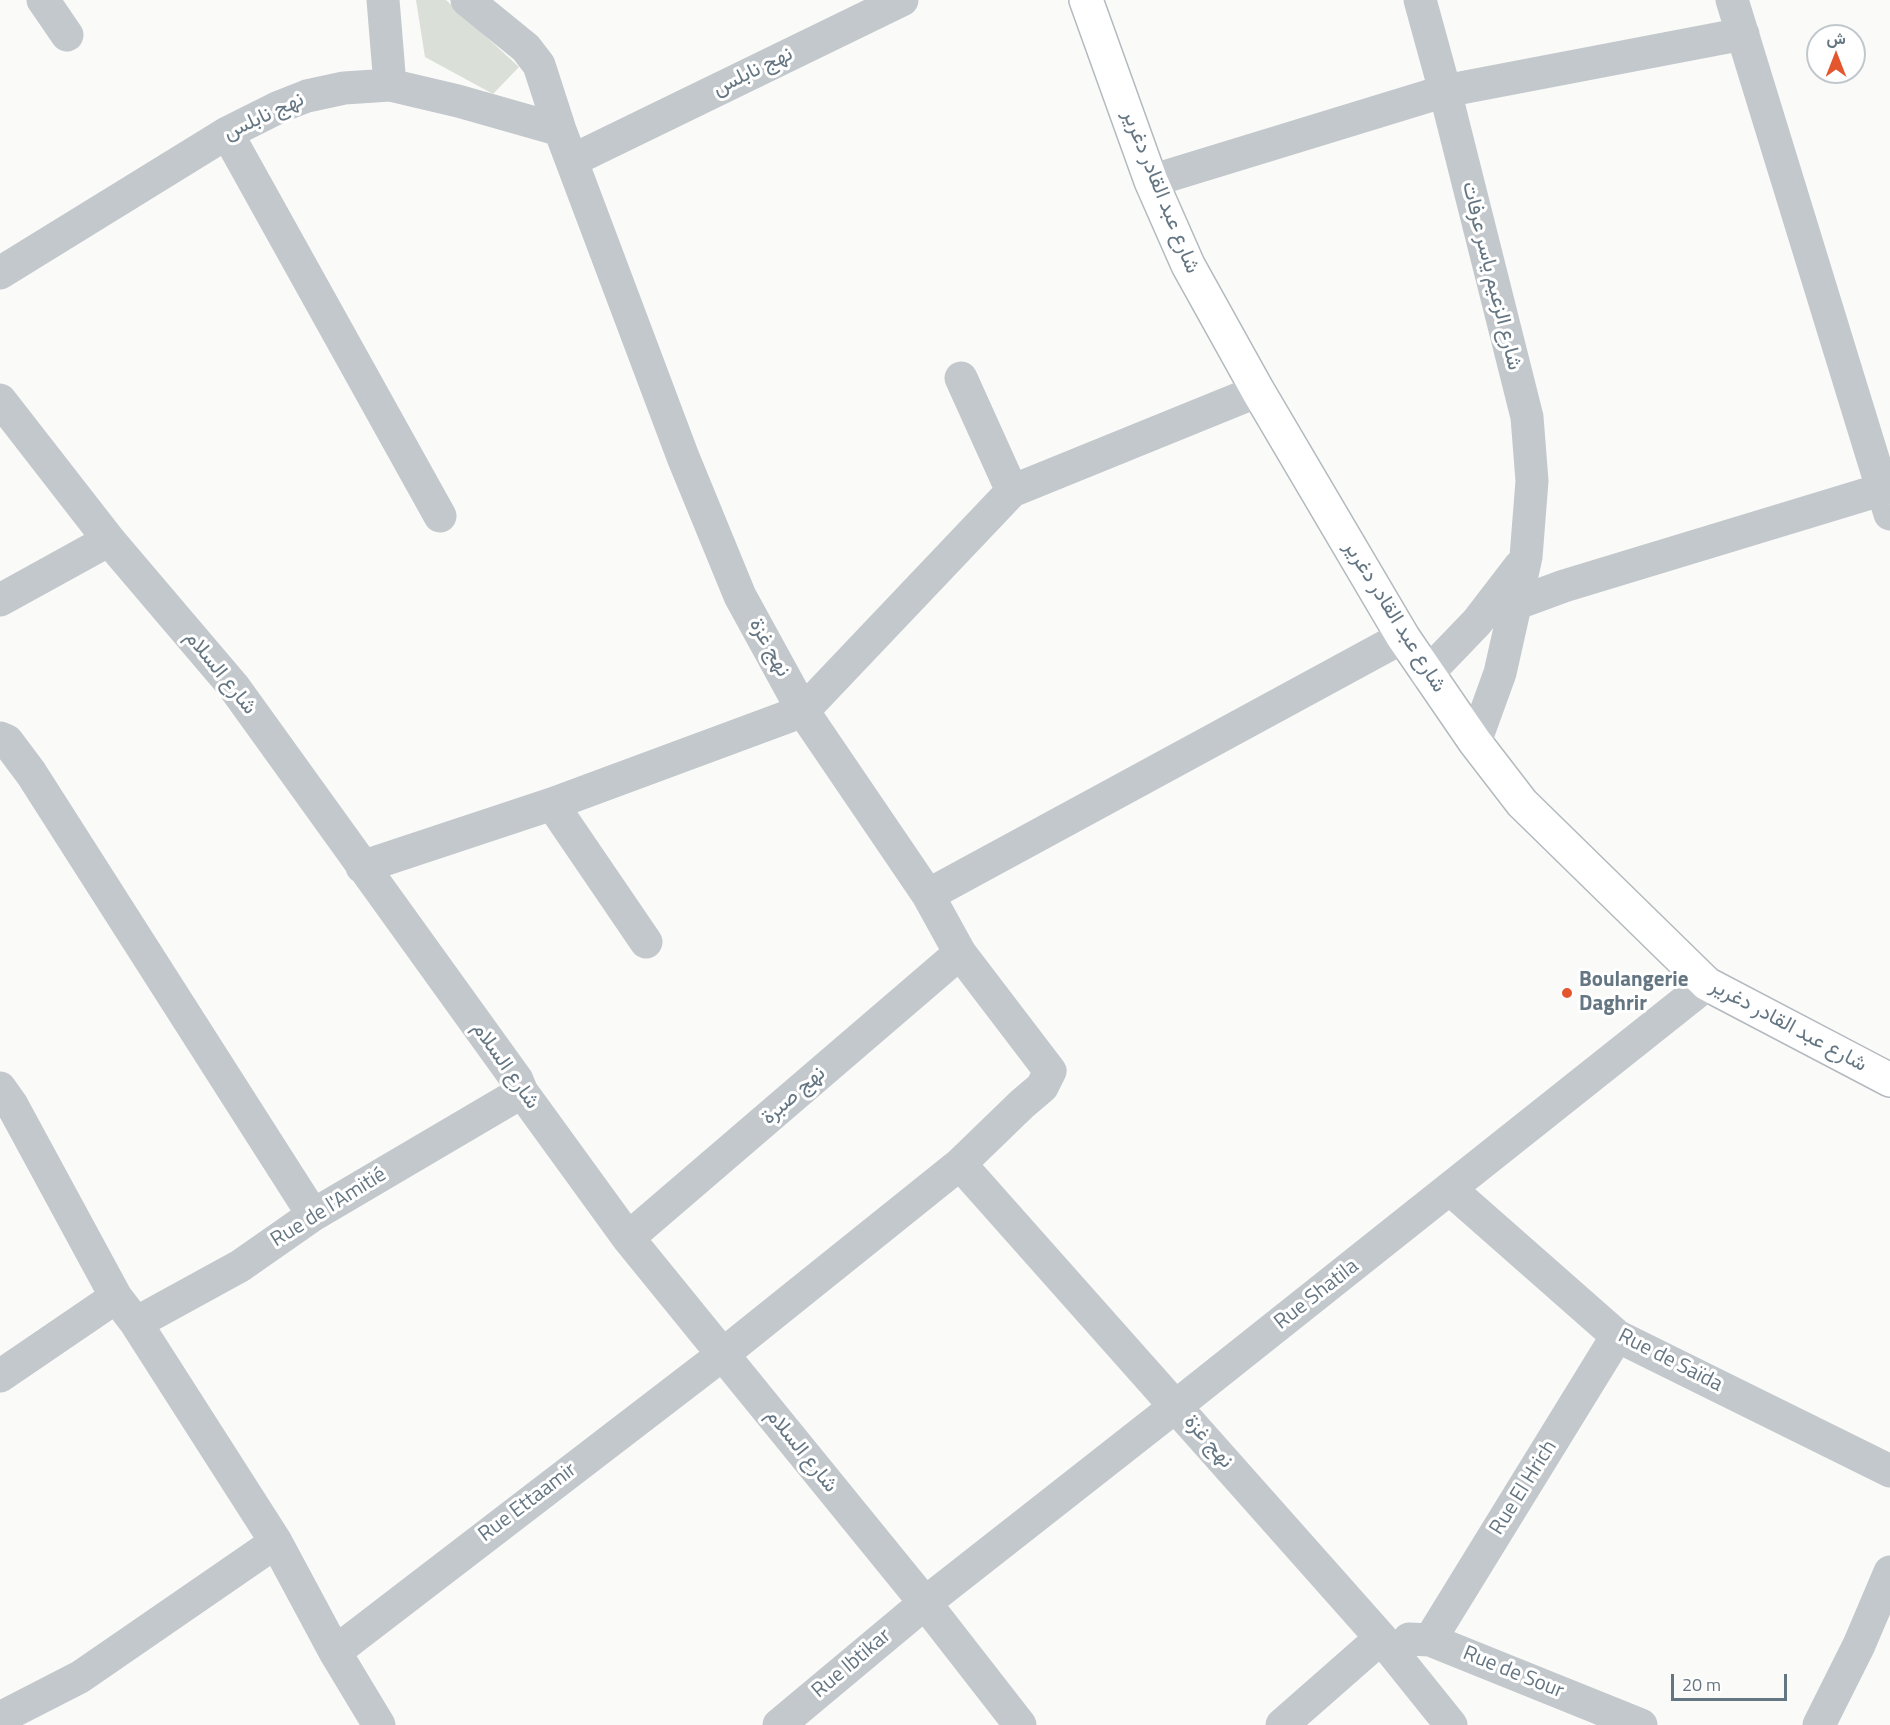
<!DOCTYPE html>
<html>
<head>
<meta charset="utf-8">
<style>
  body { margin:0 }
  #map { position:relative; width:1890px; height:1725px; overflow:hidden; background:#fafaf8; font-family:"Titillium Web",Vazirmatn,sans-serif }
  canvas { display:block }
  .north { position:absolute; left:1806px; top:24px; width:60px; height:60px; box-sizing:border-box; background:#fff; border:2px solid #c1c8cd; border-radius:50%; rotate:0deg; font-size:16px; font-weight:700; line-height:24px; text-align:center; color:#657683 }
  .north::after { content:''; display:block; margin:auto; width:21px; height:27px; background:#e4572e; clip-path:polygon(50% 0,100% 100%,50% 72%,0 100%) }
  .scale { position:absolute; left:1671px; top:1674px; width:116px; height:27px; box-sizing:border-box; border:3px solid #657683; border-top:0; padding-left:8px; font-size:18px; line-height:21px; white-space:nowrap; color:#657683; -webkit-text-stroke:4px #fff; paint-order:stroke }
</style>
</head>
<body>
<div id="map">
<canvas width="1890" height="1725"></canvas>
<div class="north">ش</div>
<div class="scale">20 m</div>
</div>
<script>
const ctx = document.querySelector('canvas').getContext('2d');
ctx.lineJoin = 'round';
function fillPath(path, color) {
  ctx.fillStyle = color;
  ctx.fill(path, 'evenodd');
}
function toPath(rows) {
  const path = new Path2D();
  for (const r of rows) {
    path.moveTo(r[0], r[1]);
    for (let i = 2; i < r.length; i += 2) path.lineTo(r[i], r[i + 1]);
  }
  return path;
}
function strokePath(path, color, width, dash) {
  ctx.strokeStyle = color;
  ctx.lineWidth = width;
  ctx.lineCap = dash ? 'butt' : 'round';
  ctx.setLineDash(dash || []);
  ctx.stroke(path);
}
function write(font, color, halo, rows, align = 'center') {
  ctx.font = font + ' "Titillium Web",Vazirmatn,sans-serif';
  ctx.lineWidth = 6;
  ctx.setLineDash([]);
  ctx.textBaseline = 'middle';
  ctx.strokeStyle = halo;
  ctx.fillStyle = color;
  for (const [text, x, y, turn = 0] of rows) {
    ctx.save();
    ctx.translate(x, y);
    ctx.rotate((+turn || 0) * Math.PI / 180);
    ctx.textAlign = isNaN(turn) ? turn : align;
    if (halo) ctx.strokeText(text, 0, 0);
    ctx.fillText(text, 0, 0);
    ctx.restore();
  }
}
const green = toPath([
  [416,0,446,0,519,67,493,94,425,57]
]);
const street = toPath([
  [43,0,67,35],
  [383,0,390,85],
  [1420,0,1445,91,1527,417,1532,481,1526,557,1500,673,1475,742],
  [1732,0,1890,514],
  [227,133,440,516],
  [573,160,902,0],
  [1151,181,1445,91,1743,34],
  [0,273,227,133,279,107,307,96,344,88,390,85,458,101,560,130],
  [0,400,109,540,234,687,517,1080,522,1092,628,1238,925,1603,1020,1725],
  [1012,491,1258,391],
  [0,600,109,540],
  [1515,604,1564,586,1890,487],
  [1427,674,1477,622,1520,566],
  [0,738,7,741,31,773,313,1215],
  [552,804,646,942],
  [362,867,552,804,803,711,1012,491,961,378],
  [928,895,1403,637],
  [0,1088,12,1105,116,1297,136,1323,276,1542,335,1652,379,1725],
  [960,1164,1381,1638,1451,1725],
  [1450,1189,1617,1336,1890,1471],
  [628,1238,960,953],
  [136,1323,240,1266,313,1215,522,1092],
  [0,1376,116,1297],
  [1409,1639,1430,1640,1641,1725],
  [1430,1640,1617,1336],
  [335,1652,722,1355,960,1164,1022,1104,1042,1087,1050,1071,960,953,928,895,803,711,740,596,683,457,560,130,539,65,526,48,467,0],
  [0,1718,80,1677,276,1542],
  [779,1725,925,1603,1176,1406,1707,984],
  [1282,1725,1381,1638],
  [1819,1725,1859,1645,1890,1572]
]);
const secondary = toPath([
  [1086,0,1151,181,1188,265,1258,391,1403,637,1475,742,1522,803,1707,984,1890,1080]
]);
const markers = [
  [1567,993,6,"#e4572e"]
];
const streetNames = [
  ["نهج نابلس",753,72,-26],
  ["نهج نابلس",264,117,-25],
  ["شارع عبد القادر دغرير",1160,192,68],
  ["شارع الزعيم ياسر عرفات",1491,276,76],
  ["شارع عبد القادر دغرير",1394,617,58],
  ["نهج غزة",769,648,61],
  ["شارع السلام",220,673,51],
  ["شارع عبد القادر دغرير",1788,1026,28],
  ["شارع السلام",505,1066,55],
  ["نهج صبرة",794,1096,-41],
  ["Rue de l'Amitié",329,1208,-32],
  ["Rue Shatila",1317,1295,-38],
  ["Rue de Saïda",1670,1361,27],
  ["نهج غزة",1208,1442,49],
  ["شارع السلام",801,1451,51],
  ["Rue El Hrich",1524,1488,-58],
  ["Rue Ettaamir",528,1503,-37],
  ["Rue Ibtikar",852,1664,-40],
  ["Rue de Sour",1513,1673,22]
];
const poiNames = [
  ["Boulangerie",1579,981],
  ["Daghrir",1579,1005]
];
fillPath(green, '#dadfd7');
strokePath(secondary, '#b3babf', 36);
strokePath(street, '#c3c8cc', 33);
strokePath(secondary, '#fff', 33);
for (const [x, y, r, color] of markers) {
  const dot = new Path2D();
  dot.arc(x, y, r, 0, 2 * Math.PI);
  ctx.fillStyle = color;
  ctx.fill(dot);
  strokePath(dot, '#fff', 2);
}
write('21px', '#657683', '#fff', streetNames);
write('bold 21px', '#657683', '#fff', poiNames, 'left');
</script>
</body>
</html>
